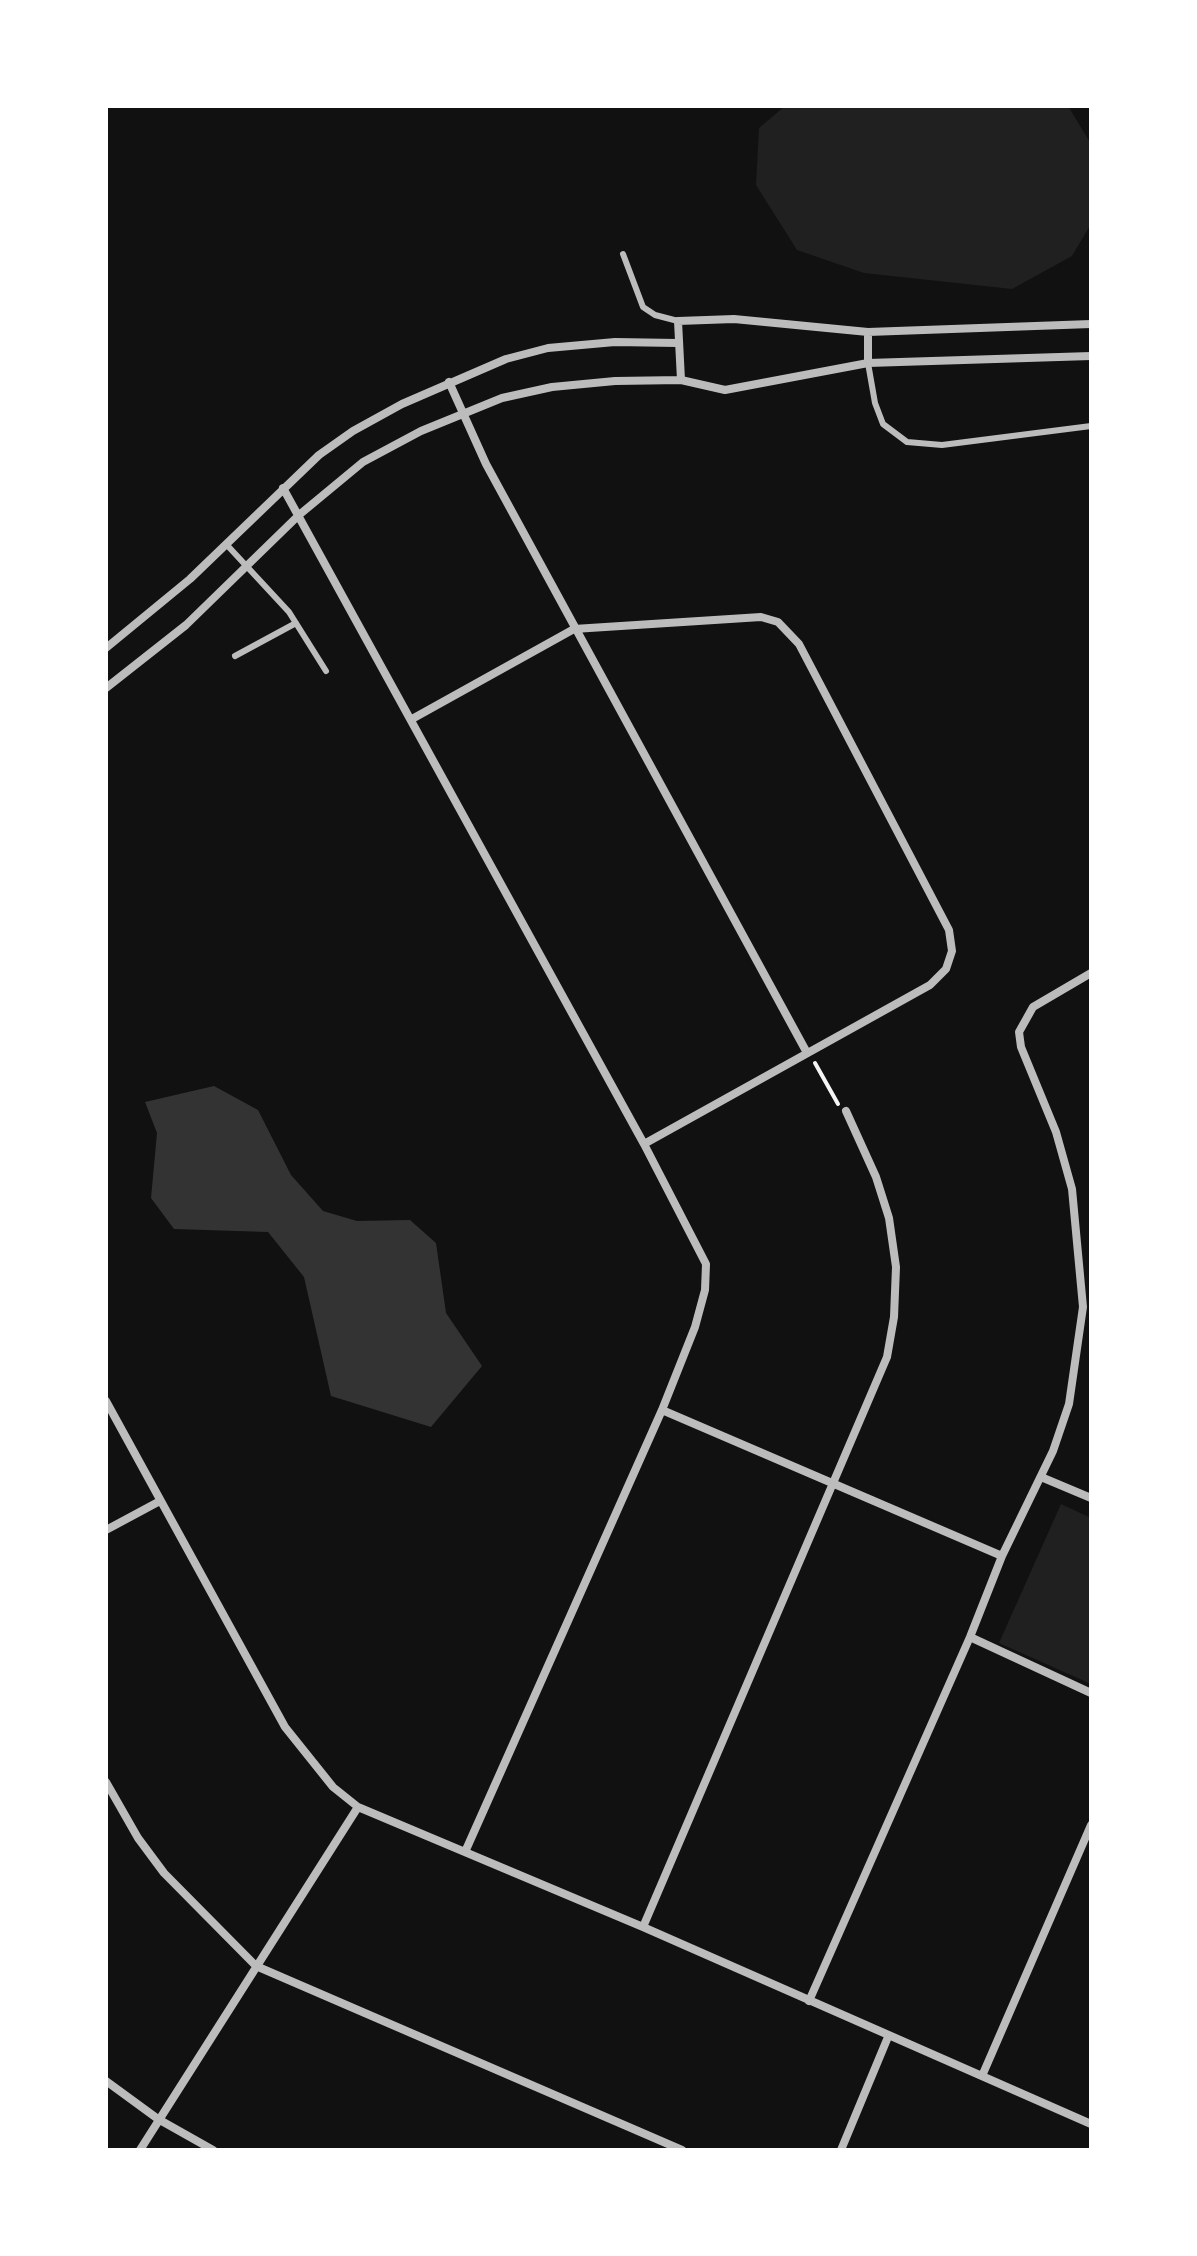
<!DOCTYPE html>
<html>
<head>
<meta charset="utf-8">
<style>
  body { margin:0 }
  #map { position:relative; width:1197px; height:2256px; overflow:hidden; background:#111; font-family:Overpass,sans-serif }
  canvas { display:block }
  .frame { position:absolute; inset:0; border:108px solid #fff; pointer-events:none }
</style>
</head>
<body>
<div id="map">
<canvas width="1197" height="2256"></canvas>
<div class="frame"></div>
</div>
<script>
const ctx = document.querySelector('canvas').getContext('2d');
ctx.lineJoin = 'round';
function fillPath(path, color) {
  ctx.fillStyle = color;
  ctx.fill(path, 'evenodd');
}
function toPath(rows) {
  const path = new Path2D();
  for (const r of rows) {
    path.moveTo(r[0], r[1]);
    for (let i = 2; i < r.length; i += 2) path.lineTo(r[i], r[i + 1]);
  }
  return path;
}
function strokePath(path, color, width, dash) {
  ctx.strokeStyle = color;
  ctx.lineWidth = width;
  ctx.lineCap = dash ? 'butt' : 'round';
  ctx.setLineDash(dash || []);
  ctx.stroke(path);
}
const green = toPath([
  [785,106,1068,106,1091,144,1091,224,1072,256,1012,289,864,273,797,250,756,185,759,128],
  [1061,1504,1091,1518,1091,1684,999,1643]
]);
const water = toPath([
  [214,1086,258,1110,291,1175,323,1211,357,1221,410,1220,436,1243,446,1313,482,1366,431,1427,331,1396,304,1277,268,1232,174,1229,151,1198,157,1133,145,1102]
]);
const path = toPath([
  [815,1063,838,1104]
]);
const service = toPath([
  [623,254,643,307,655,315,678,321],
  [868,363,875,403,883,424,907,442,942,445,1091,426],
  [226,544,289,612,326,671],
  [235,656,296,623]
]);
const minor = toPath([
  [868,332,868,363],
  [681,380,678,321,734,319,868,332,1091,324],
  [449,382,486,464,806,1051],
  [283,488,644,1144,706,1264,705,1290,695,1327,662,1410,465,1852],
  [106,648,190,579,319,455,353,431,402,404,506,359,548,348,615,342,677,343],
  [106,688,186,625,299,515,363,462,421,431,502,398,552,387,615,381,681,380,725,390,868,363,1091,356],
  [412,719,574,629,761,617,778,622,799,644,949,930,952,951,946,969,930,985,644,1144],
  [106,1401,285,1727,333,1787,358,1807,643,1927,1091,2124],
  [662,1410,1002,1556],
  [1041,1477,1091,1498],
  [106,1530,160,1501],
  [970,1637,1091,1693],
  [106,1782,138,1838,164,1873,256,1966,682,2150],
  [643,1927,887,1357,894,1317,896,1267,889,1218,876,1177,846,1111],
  [809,2001,970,1637,1002,1556,1053,1451,1069,1404,1083,1307,1072,1189,1056,1132,1021,1047,1019,1032,1033,1007,1091,973],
  [982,2076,1091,1825],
  [106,2081,158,2119,213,2150],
  [140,2150,358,1807],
  [841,2150,888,2037]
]);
fillPath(green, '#202020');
fillPath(water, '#333');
strokePath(path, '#f5f5f5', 4);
strokePath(service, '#bcbcbc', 6);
strokePath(minor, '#bcbcbc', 8);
</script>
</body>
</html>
